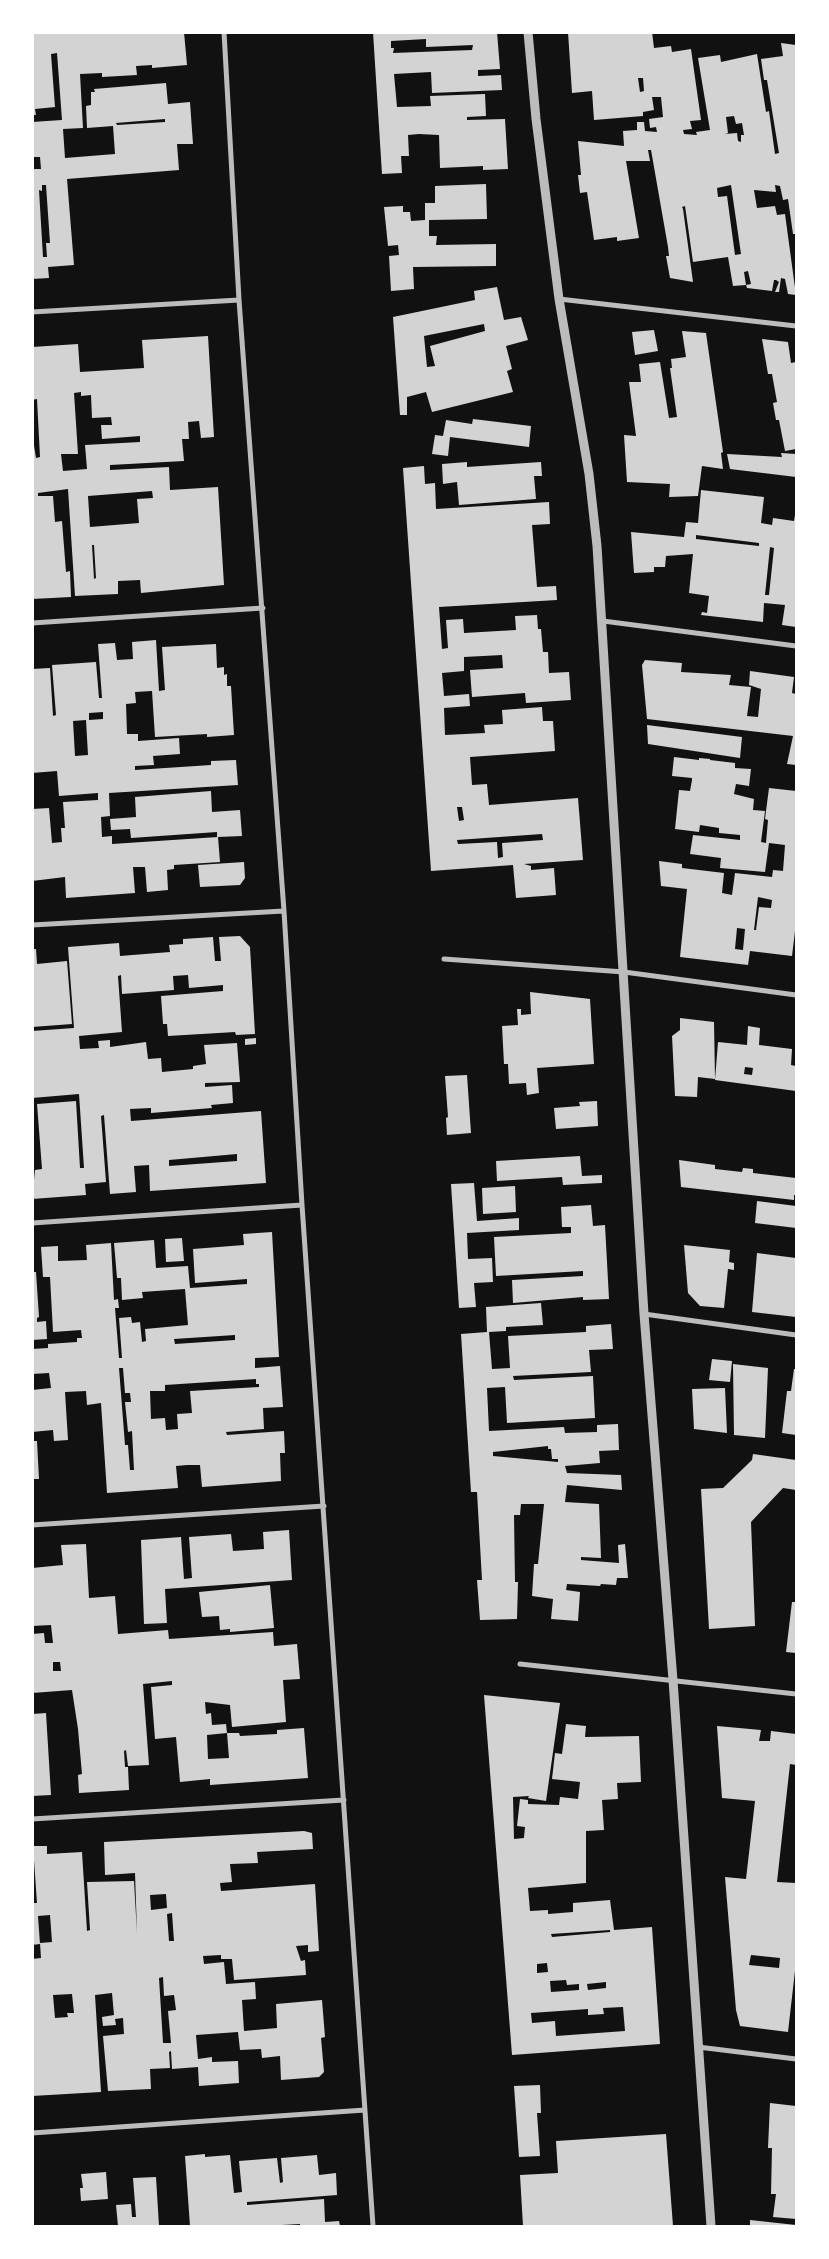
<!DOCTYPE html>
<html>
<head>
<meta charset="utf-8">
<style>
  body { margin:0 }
  #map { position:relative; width:829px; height:2259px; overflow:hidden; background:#111; font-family:Roboto,sans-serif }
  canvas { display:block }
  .frame { position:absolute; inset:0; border:34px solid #fff; pointer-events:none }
</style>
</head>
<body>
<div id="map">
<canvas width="829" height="2259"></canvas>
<div class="frame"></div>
</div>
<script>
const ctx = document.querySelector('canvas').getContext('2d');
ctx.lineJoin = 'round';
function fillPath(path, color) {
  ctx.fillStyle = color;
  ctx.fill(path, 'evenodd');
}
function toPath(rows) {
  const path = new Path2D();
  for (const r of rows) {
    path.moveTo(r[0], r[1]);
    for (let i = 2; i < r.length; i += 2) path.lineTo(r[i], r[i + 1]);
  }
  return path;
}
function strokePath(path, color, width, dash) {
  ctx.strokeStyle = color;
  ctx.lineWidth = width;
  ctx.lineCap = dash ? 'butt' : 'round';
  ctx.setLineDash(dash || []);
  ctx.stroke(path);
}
const building = toPath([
  [32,32,184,32,187,65,152,68,152,65,136,66,137,75,102,77,102,73,80,74,83,128,63,129,65,158,115,154,113,126,87,128,86,106,91,105,91,92,95,92,94,89,166,83,168,104,190,102,193,144,177,144,179,170,67,179,74,265,48,267,49,278,32,279,32,169,41,169,40,157,32,157,32,122,62,120,57,53,51,54,55,107,35,109,36,115,32,115],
  [165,119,165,122,117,125,116,123],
  [42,185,46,185,50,243,46,243,47,257,43,257,39,190,42,191],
  [373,32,497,32,500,69,478,70,478,76,501,75,502,90,432,93,431,72,394,74,397,107,431,106,430,96,485,94,486,116,467,117,467,120,505,119,508,169,483,170,483,166,440,168,439,135,419,134,408,135,409,156,401,156,402,173,382,174],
  [426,39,426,47,473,45,472,50,393,53,394,48,391,48,391,41],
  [568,32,652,32,654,48,671,46,672,52,691,49,701,120,690,121,692,129,683,130,684,134,697,135,696,132,710,130,698,58,720,55,721,62,757,54,766,112,769,111,775,154,779,153,767,80,764,80,761,59,783,56,781,43,796,45,796,234,793,234,788,199,783,200,780,186,775,185,776,192,754,190,757,208,775,206,777,215,785,214,796,295,788,294,785,279,781,278,779,292,775,292,779,282,776,280,774,280,772,291,747,288,746,285,733,286,728,257,693,262,685,206,682,207,683,209,693,282,670,278,666,256,669,256,668,247,651,150,648,150,650,161,626,161,639,238,617,241,617,237,594,240,587,192,580,193,578,175,581,175,578,141,624,146,623,131,637,130,637,122,644,122,645,131,657,132,656,127,650,128,649,119,663,117,661,97,652,97,654,110,643,112,643,116,594,120,592,91,572,93],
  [638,78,643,78,644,91,640,92],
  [734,116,736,124,742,123,744,135,741,135,741,142,738,141,737,133,725,134,728,133,726,117],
  [731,185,741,254,735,255,727,196,718,197,717,188],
  [748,271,751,284,746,285,744,272],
  [486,184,487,219,429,220,429,236,437,236,436,245,496,244,496,266,413,267,414,289,391,291,389,256,399,255,398,245,388,246,384,207,403,206,403,212,410,212,411,221,425,220,425,203,435,203,435,186],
  [497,287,504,320,521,317,528,340,506,346,512,369,507,371,513,392,432,412,426,392,407,397,407,415,400,415,393,317,475,300,474,291],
  [484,324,485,331,430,346,435,366,427,367,424,336],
  [654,330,658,351,635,355,632,332],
  [682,331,706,333,723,452,721,453,723,469,702,466,698,496,669,497,670,484,627,482,624,435,636,436,629,382,641,382,639,364,660,362,669,418,677,417,670,368,672,368,671,359,686,357],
  [208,336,214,437,201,438,199,421,188,422,189,439,182,439,184,461,110,465,110,470,169,467,170,490,218,487,224,585,141,593,140,580,118,581,118,594,75,596,68,489,38,493,38,496,53,496,55,522,62,521,66,572,70,571,71,597,32,599,32,433,36,458,40,457,37,399,32,400,32,347,78,344,80,372,144,368,142,340],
  [81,392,81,396,91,395,92,418,111,417,112,425,101,425,102,439,140,436,140,442,85,445,87,469,63,471,61,454,78,454,74,393],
  [152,491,153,498,137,499,139,523,90,527,88,496],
  [92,545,94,545,96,578,94,579],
  [762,339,788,342,791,363,796,362,796,449,785,451,779,420,776,420,773,403,777,402,772,374,768,374],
  [473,419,531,426,529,447,450,437,448,456,432,454,435,435,443,436,446,420,472,424],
  [781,453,796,454,796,477,730,469,727,454,782,457],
  [467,462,467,467,541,462,542,476,534,476,536,499,459,505,457,482,443,484,442,464],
  [424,466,425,484,435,483,436,509,549,502,550,524,532,525,537,587,556,586,557,600,439,607,442,649,448,648,446,620,463,619,464,633,516,630,515,616,537,615,538,629,541,629,543,652,548,652,549,673,569,672,571,700,526,703,525,693,472,697,470,670,503,668,502,655,464,657,464,671,442,673,444,696,469,694,470,706,444,708,445,735,485,733,484,725,503,724,502,710,542,707,543,721,553,721,555,751,470,757,472,785,487,784,489,805,578,798,583,860,524,864,531,866,531,870,554,868,556,895,516,898,513,865,431,871,403,468],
  [457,807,462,807,464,820,459,821],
  [542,834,543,840,502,843,503,857,498,858,497,842,458,844,457,840],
  [701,490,764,497,761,523,772,525,773,518,794,521,796,509,796,627,782,625,785,605,764,603,763,622,701,615,702,612,707,613,709,596,689,593,693,554,666,556,665,567,654,567,654,572,634,573,631,532,684,537,686,522,698,523],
  [696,535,759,543,759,546,696,539],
  [770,547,774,548,769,595,765,595],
  [156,640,159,691,165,690,162,647,216,644,217,668,224,667,224,675,227,674,227,686,231,686,234,735,207,737,207,734,155,737,152,691,135,692,136,703,126,704,127,734,138,734,138,741,179,738,180,754,153,756,154,765,135,766,135,770,211,765,211,761,236,760,238,785,109,793,110,816,101,817,102,837,112,836,112,844,218,837,220,862,174,865,174,869,167,870,168,890,147,892,145,867,133,867,135,893,66,898,65,877,32,881,32,809,49,808,52,843,62,842,61,828,65,828,63,802,98,800,98,793,59,796,57,771,32,773,32,669,50,668,53,716,56,715,52,665,96,662,99,698,102,698,98,644,115,643,117,660,133,659,132,642],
  [103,712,103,719,89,720,89,713],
  [86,720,88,755,75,756,73,721],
  [645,660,682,663,681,672,731,675,729,685,751,687,747,716,758,717,761,689,749,685,750,671,794,677,792,693,796,694,796,765,787,764,793,736,647,719,642,665],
  [647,725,742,737,740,758,648,744],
  [674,757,699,760,699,758,710,759,710,760,735,763,735,768,751,769,749,786,736,784,734,794,754,799,753,810,765,811,761,842,766,843,768,820,765,819,769,788,796,791,796,923,792,956,750,951,748,965,680,957,687,889,661,886,659,861,682,864,682,868,724,873,722,893,732,895,735,873,772,877,773,870,783,871,785,845,769,843,765,872,720,868,721,858,690,854,693,835,740,840,740,835,719,833,719,828,700,825,699,832,675,829,679,790,690,791,692,780,692,778,672,776],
  [758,897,772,900,771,908,759,907,756,930,754,930],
  [737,928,745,929,743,950,735,949],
  [211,791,212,812,240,810,242,836,217,837,217,832,131,838,130,829,111,830,110,819,136,817,135,797],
  [244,862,245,878,240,885,200,887,198,865],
  [240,936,250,947,255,1034,236,1035,235,1032,168,1036,167,1024,163,1024,161,996,223,991,223,985,189,988,188,975,173,976,174,990,122,994,121,975,118,976,122,1032,79,1036,80,1049,99,1048,98,1041,110,1040,110,1047,146,1042,148,1059,161,1058,162,1072,193,1069,193,1066,206,1064,204,1045,237,1043,240,1082,205,1083,205,1087,232,1085,233,1103,211,1105,212,1108,151,1113,151,1108,130,1109,131,1121,261,1111,266,1183,150,1191,149,1165,134,1166,136,1192,110,1194,104,1115,101,1116,106,1182,85,1184,86,1195,32,1199,35,1170,42,1169,37,1104,76,1101,80,1168,84,1168,79,1094,32,1098,32,1031,74,1028,68,947,119,943,120,956,170,952,169,945,183,944,183,939,213,937,215,961,221,961,219,937],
  [237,1154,237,1161,169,1166,169,1160],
  [32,949,36,949,37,964,67,961,72,1024,32,1027],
  [530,992,590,999,594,1064,537,1068,539,1093,527,1095,526,1083,509,1084,508,1064,504,1064,502,1026,518,1025,517,1009,521,1009,521,1015,531,1014],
  [680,1018,714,1022,715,1079,698,1077,697,1097,675,1096,672,1036,680,1030],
  [748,1026,760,1028,759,1045,792,1049,791,1065,796,1066,796,1091,715,1080,718,1042,747,1045],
  [745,1067,753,1068,752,1075,744,1074],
  [256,1038,256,1044,245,1045,245,1039],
  [467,1075,471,1133,447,1135,446,1118,448,1117,445,1076],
  [597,1101,598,1126,556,1129,554,1108,580,1106,579,1102],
  [580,1156,582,1176,602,1175,602,1183,563,1185,562,1177,497,1181,496,1161],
  [679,1160,715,1165,715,1169,742,1172,743,1168,753,1169,753,1173,796,1178,796,1195,794,1195,794,1200,681,1187],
  [474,1183,477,1221,519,1218,519,1230,467,1233,468,1259,492,1258,493,1282,474,1283,476,1307,459,1308,451,1184],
  [515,1186,516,1212,483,1214,482,1188],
  [757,1201,796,1206,796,1228,755,1223],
  [591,1205,593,1226,605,1225,609,1299,583,1300,583,1297,513,1303,512,1280,583,1276,583,1271,496,1276,494,1237,571,1233,571,1227,562,1227,561,1207],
  [272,1232,279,1357,255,1358,255,1368,280,1366,283,1407,263,1408,264,1429,226,1432,227,1435,284,1431,285,1453,280,1453,281,1481,202,1487,200,1465,187,1465,176,1466,178,1488,107,1493,101,1403,87,1405,86,1391,65,1392,68,1440,54,1441,53,1430,32,1432,32,1390,51,1388,49,1373,32,1374,32,1349,48,1348,48,1344,77,1342,77,1338,82,1338,81,1330,53,1332,50,1277,43,1277,41,1247,58,1246,58,1261,87,1260,86,1245,111,1243,114,1300,118,1299,119,1308,115,1308,119,1358,122,1358,119,1318,131,1317,132,1323,140,1322,142,1342,146,1341,145,1329,188,1325,185,1289,142,1292,143,1298,122,1300,121,1278,117,1278,114,1243,154,1240,156,1268,188,1266,190,1288,247,1284,247,1279,195,1283,193,1249,244,1245,243,1234],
  [235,1335,235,1340,175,1344,174,1339],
  [119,1368,123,1368,125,1393,130,1393,131,1402,125,1402,128,1432,132,1431,134,1470,130,1470,128,1445,125,1445],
  [256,1379,256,1384,259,1384,259,1387,190,1391,192,1413,177,1414,178,1429,166,1430,165,1418,151,1419,150,1391,165,1391,165,1385],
  [182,1238,184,1261,166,1262,165,1239],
  [684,1245,730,1250,729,1262,734,1263,734,1270,728,1269,724,1308,700,1306,688,1293],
  [757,1253,796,1258,796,1317,752,1312],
  [32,1272,36,1272,39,1317,37,1318,37,1322,46,1321,47,1339,32,1340],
  [541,1303,543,1325,506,1327,506,1331,489,1332,492,1369,510,1368,508,1336,586,1332,586,1326,611,1324,613,1349,589,1350,591,1372,513,1376,514,1380,593,1376,595,1418,507,1423,505,1387,487,1388,489,1431,564,1427,565,1433,597,1432,597,1425,618,1424,619,1450,599,1451,600,1463,565,1466,567,1473,621,1475,622,1490,567,1485,565,1502,599,1504,601,1558,581,1557,581,1560,619,1563,618,1545,625,1544,628,1578,617,1578,616,1585,601,1584,600,1586,567,1584,566,1590,580,1592,578,1621,551,1619,553,1599,532,1596,534,1564,538,1564,544,1504,521,1504,520,1515,514,1515,515,1582,518,1582,517,1619,480,1620,477,1580,482,1580,477,1492,471,1492,461,1334,487,1332,486,1307],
  [548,1446,548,1449,551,1449,552,1459,558,1459,558,1462,493,1456,493,1452],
  [712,1359,732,1361,730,1382,709,1380],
  [733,1364,768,1368,765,1438,734,1435],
  [794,1369,796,1369,796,1435,782,1433,787,1391,791,1391],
  [725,1388,727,1433,694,1429,692,1389],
  [32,1441,37,1441,39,1479,32,1479],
  [753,1454,796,1460,796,1490,783,1488,751,1522,755,1626,709,1629,701,1489,723,1488,752,1460],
  [289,1530,292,1580,165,1589,167,1623,144,1624,141,1540,181,1537,184,1579,192,1578,189,1537,231,1534,233,1551,264,1549,263,1532],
  [86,1544,89,1598,115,1596,118,1634,168,1630,169,1639,273,1632,274,1646,297,1644,300,1679,283,1680,286,1722,232,1727,230,1705,205,1702,206,1714,211,1713,212,1725,226,1724,227,1733,207,1735,208,1759,229,1758,227,1733,239,1733,240,1736,277,1734,277,1730,304,1728,308,1778,210,1785,210,1779,180,1782,176,1737,155,1739,151,1687,172,1685,172,1681,143,1684,149,1765,128,1766,126,1750,124,1751,125,1767,128,1767,129,1790,79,1793,78,1775,82,1774,78,1729,72,1690,32,1693,32,1634,44,1633,45,1643,53,1643,51,1625,32,1626,32,1568,63,1565,61,1545],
  [53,1662,60,1662,61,1671,53,1671],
  [270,1585,274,1628,230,1632,230,1629,220,1630,219,1616,202,1617,199,1592],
  [792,1602,796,1602,796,1653,786,1652],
  [484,1695,560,1703,546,1801,528,1798,529,1796,513,1797,514,1839,524,1838,524,1837,525,1827,517,1826,520,1799,528,1800,528,1804,559,1805,560,1797,578,1799,580,1782,552,1779,555,1753,562,1754,566,1724,586,1726,585,1737,639,1736,641,1782,617,1783,618,1799,602,1800,604,1830,586,1831,586,1883,528,1888,530,1911,548,1910,548,1914,573,1912,573,1903,610,1900,614,1930,652,1927,660,2044,512,2055],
  [610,1930,610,1932,552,1937,551,1934],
  [547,1963,548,1972,537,1973,537,1964],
  [566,1980,567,1985,579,1984,579,1990,551,1992,550,1981],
  [606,1982,606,1988,588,1990,587,1984],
  [623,2007,625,2031,556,2036,555,2021,532,2023,531,2013,588,2009,588,2015,604,2014,603,2008],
  [46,1713,51,1795,32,1796,32,1714],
  [717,1726,761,1730,759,1741,770,1741,771,1731,796,1734,796,1765,790,1764,777,1882,796,1883,796,1962,788,2032,740,2026,736,2010,725,1877,746,1879,755,1801,722,1798],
  [751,1955,780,1958,779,1968,749,1965],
  [304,1831,312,1833,313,1849,257,1852,258,1863,230,1864,232,1882,220,1883,221,1891,315,1884,319,1951,308,1952,308,1945,296,1946,301,1961,305,1960,306,1975,234,1980,232,1959,221,1959,221,1955,203,1956,204,1964,224,1962,226,1984,255,1982,256,1999,242,2000,244,2031,277,2028,276,2004,322,2000,325,2037,321,2038,324,2072,319,2077,281,2080,280,2056,262,2058,261,2049,240,2050,238,2032,196,2035,198,2059,212,2057,212,2062,238,2061,239,2083,199,2086,198,2067,172,2069,171,2051,169,2052,170,2068,150,2069,151,2089,108,2091,103,2036,124,2034,123,2018,115,2019,116,2025,103,2026,102,2017,114,2015,112,1993,95,1995,101,2092,32,2096,32,1959,41,1958,40,1943,52,1942,50,1915,38,1916,40,1944,32,1945,32,1903,37,1903,33,1846,47,1846,47,1854,82,1852,87,1931,90,1930,87,1882,134,1881,137,1933,135,1873,105,1875,104,1842],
  [166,1894,167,1908,151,1910,150,1895],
  [172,1913,174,1941,169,1941,167,1914],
  [163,1977,164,1996,174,1995,176,2010,168,2011,171,2043,163,2043,159,1978],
  [72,1994,74,2013,67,2013,68,2017,55,2018,53,1995],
  [540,2085,541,2113,537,2113,540,2156,519,2157,514,2086],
  [770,2103,796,2106,796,2219,773,2217,776,2194,771,2194,772,2148,768,2148],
  [666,2134,673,2226,523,2226,520,2175,558,2173,556,2141],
  [205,2154,205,2157,230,2155,234,2193,242,2192,239,2161,277,2158,280,2183,283,2182,281,2158,317,2155,319,2175,336,2173,337,2195,247,2202,247,2205,324,2199,325,2222,339,2221,340,2226,300,2226,300,2224,264,2226,190,2226,185,2156],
  [106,2172,108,2199,81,2201,80,2188,83,2188,81,2174],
  [156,2177,159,2226,118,2226,116,2205,131,2204,132,2217,136,2217,133,2178],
  [750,2220,796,2225,796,2226,750,2226]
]);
const minor = toPath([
  [224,32,239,300,284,911,302,1205,373,2226],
  [559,299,796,326],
  [32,312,239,300],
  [603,621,796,646],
  [32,623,263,608],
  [32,925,284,911],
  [444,959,624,972,796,995],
  [32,1223,302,1205],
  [644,1314,796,1335],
  [32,1525,324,1506],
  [520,1664,796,1694],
  [32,1819,344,1800],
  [698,2047,796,2059],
  [32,2133,365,2110]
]);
const tertiary = toPath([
  [528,32,536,119,559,299,589,474,597,546,644,1314,673,1680,711,2226]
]);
fillPath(building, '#d3d3d3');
strokePath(minor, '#bcbcbc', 5);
strokePath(tertiary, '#bcbcbc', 9);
</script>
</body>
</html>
